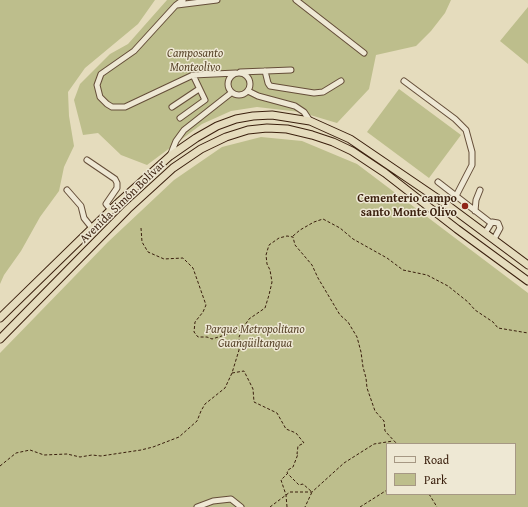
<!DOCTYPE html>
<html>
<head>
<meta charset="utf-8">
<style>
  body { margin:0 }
  #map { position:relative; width:528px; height:507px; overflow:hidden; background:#e5dcbd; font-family:"Gentium Book Plus",serif }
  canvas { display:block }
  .legend { position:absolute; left:386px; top:443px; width:130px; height:52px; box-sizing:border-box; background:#eee8d4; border:1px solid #a69884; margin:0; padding:5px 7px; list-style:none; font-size:12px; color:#3a1f0d }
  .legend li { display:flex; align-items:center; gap:8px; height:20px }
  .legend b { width:20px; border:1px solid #a69884 }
</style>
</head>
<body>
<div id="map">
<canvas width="528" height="507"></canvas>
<ul class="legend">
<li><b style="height:5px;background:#eee8d4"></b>Road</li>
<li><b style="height:11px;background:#bdbe8c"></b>Park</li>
</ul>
</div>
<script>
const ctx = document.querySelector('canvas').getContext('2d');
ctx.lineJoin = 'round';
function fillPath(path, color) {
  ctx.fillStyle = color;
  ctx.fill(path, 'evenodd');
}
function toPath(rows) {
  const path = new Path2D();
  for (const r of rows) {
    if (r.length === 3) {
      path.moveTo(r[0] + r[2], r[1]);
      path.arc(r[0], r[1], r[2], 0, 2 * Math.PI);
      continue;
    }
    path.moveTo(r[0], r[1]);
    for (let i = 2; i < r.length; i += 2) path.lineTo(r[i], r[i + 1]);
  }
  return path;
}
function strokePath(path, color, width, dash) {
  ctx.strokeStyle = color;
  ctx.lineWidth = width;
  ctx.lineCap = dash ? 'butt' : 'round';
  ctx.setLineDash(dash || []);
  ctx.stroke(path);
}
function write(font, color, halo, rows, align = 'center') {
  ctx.font = font + ' "Gentium Book Plus",serif';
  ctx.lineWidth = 3;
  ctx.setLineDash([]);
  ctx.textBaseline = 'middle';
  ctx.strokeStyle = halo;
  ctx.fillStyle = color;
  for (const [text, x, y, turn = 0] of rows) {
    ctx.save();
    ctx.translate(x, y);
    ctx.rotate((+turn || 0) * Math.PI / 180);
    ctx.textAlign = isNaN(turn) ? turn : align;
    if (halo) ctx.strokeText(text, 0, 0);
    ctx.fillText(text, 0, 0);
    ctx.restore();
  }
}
const green = toPath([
  [0,0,155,0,138,24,85,68,68,92,69,116,74,146,64,167,59,191,40,217,21,251,4,275,0,284],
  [167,0,451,0,445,13,431,31,416,46,376,55,369,89,337,123,300,112,257,107,231,111,202,124,147,165,121,155,98,133,83,135,74,100,80,84,110,54,128,44],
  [528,7,528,64,500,41],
  [399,89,461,135,429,178,367,132],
  [261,137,302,141,357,164,528,293,528,507,0,507,0,353,108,242,174,180,222,147],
  [387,444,515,444,515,494,387,494]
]);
const path = toPath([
  [141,228,142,242,148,252,164,259,183,258,193,268,206,305,203,312,195,322,194,332,198,337,207,337,212,339,241,330],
  [293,236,300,230,314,222,323,219,340,228,353,239,387,258,403,270,427,275,448,286,468,302,475,310,493,322,498,328,528,333],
  [232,373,244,371,253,389,254,402,277,413,286,429,296,433,304,443,298,446,297,454,298,454,293,467,288,470,287,473,299,485,303,484,312,492,305,507],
  [0,466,16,453,30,450,44,455,67,454,80,457,92,455,101,456,141,450,153,447,179,437,197,421,201,411,205,404,225,388,232,373,239,350,239,337,243,328,249,319,265,308,269,295,272,282,270,270,267,264,266,255,269,245,279,238,287,236,293,237,295,245,312,265,318,278,340,315,348,322,357,337,361,352,363,367,366,378,367,388,375,411,384,421,385,431,397,444],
  [429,494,437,507],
  [270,507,290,492,312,492,344,463,374,444,393,441],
  [287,507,286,495,281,480,287,474],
  [360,507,387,490]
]);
const minor = toPath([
  [183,0,176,5,134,51,101,74,97,85,100,97,107,104,112,107,125,107,193,75,236,73],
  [296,0,364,53],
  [177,5,217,0],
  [265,71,268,83,270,86,314,93,323,92,341,81],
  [240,72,291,70],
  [239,84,11],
  [404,81,455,119,466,130,472,152,472,165,456,196],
  [248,91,258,96,295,106,304,112,310,121],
  [172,107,199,89],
  [180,118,205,100,193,75],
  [170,156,176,141,184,130,231,93],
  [87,160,115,179,117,183,117,188,106,204,111,210],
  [438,182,491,223],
  [67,190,81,206,84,218,92,228],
  [475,211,476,200,480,190],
  [485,233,492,222,498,223,500,228,494,239],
  [197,507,213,501,231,499,241,507]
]);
const highway = toPath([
  [0,318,120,201,170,156,196,138,217,126,236,119,253,116,272,115,310,121,350,139,450,207,528,265],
  [0,339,128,209,173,168,201,149,226,137,248,130,267,128,287,129,312,135,333,142,352,151,385,173,457,229,528,281]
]);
const markers = [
  [465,206,4,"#8f2418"]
];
const parkNames = [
  ["Camposanto",195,54],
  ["Monteolivo",195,68],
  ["Parque Metropolitano",255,330],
  ["Guangüiltangua",255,344]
];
const poiNames = [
  ["Cementerio campo",457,199],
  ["santo Monte Olivo",457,213]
];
const streetNames = [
  ["Avenida Simón Bolívar",123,202,-44]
];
fillPath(green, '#bdbe8c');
strokePath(minor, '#654e39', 7);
strokePath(highway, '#3a1f0d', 9);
strokePath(path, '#3a1f0d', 1, [3, 2]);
strokePath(minor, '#eee8d4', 5);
strokePath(highway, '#e5dcbd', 7);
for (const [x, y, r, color] of markers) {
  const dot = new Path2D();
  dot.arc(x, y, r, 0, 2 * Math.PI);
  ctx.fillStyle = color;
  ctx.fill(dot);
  strokePath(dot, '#eee8d4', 1.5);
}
write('italic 12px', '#5b472d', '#eee8d4', parkNames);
write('bold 12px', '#3a1f0d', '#eee8d4', poiNames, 'right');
write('12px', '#3a1f0d', '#eee8d4', streetNames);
</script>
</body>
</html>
